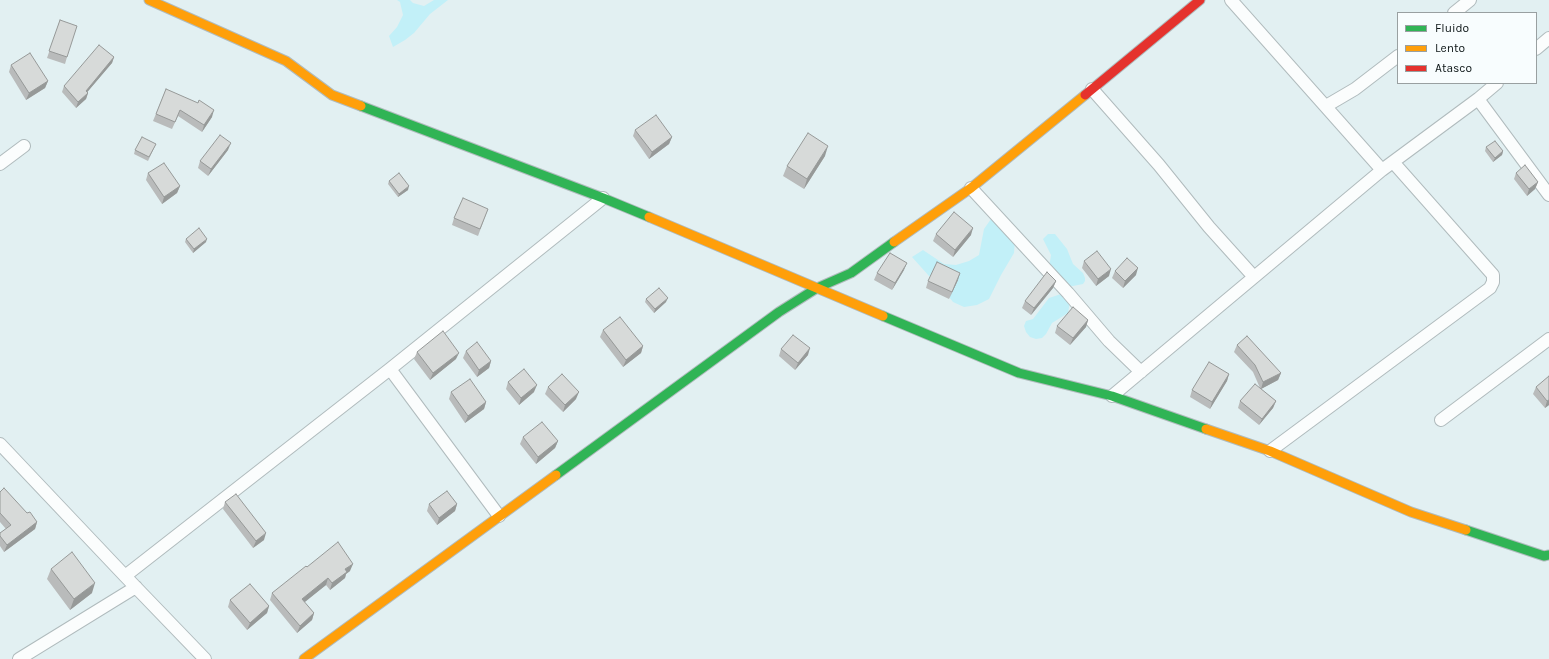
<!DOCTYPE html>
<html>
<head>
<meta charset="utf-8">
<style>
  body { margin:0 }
  #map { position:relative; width:1549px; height:659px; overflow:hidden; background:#e2f0f2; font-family:Karla,sans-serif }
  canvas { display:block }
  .legend { position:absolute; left:1397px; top:12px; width:140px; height:72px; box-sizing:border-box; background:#f8fdfe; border:1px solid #99a0a1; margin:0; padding:5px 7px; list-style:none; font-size:12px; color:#0b1415 }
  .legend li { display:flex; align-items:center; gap:8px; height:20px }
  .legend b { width:20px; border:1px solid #99a0a1 }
</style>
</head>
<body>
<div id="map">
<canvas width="1549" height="659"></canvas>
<ul class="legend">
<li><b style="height:5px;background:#30b455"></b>Fluido</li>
<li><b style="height:5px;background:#ff9f0a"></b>Lento</li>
<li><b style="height:5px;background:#e5322d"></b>Atasco</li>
</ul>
</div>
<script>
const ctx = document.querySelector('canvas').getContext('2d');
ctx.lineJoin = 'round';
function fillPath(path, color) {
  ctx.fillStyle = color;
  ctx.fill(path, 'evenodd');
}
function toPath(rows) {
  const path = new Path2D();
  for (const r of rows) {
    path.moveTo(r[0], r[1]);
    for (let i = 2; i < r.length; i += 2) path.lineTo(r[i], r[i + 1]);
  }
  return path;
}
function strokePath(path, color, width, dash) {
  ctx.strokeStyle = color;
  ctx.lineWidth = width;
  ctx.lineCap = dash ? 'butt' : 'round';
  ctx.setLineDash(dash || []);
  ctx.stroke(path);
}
const green = toPath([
  [397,0,410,0,413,3,424,6,434,0,448,0,430,14,414,33,405,40,393,47,389,36,397,27,403,15,400,2],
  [1002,218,1015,240,1014,253,1001,275,989,299,977,305,964,307,953,302,945,292,940,281,929,276,912,257,923,250,944,264,956,265,969,261,979,255,984,229,991,219],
  [1048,234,1055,234,1067,249,1073,264,1083,273,1085,278,1085,281,1083,284,1073,286,1059,285,1049,268,1051,255,1043,239],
  [1061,294,1070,302,1068,313,1052,323,1046,334,1042,338,1036,339,1030,337,1026,332,1024,326,1026,321,1033,319,1049,298]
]);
const street = toPath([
  [1231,0,1382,170],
  [1454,13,1470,0],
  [1536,49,1549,38],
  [1092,89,1159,165,1209,227,1254,277],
  [1478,99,1549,195],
  [1326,106,1355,89,1398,56],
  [0,164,24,146],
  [971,188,1068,293,1109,341,1141,372],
  [390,369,499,516],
  [1112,396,1382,170,1478,99,1497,83],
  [1441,420,1549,339],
  [0,444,125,576,205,659],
  [1270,451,1490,288,1493,282,1493,275,1393,162],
  [125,576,390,369,603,198],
  [19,659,136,587]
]);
const fast = toPath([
  [361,106,603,198,649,217],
  [883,316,1019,373,1112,396,1206,429],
  [556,475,779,312,817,288,851,273,894,242],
  [1466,530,1544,556,1549,555]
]);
const slow = toPath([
  [149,0,286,61,332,95,361,106],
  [649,217,883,316],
  [894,242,971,188,1085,95],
  [1206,429,1270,451,1411,512,1466,530],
  [304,659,556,475]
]);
const jam = toPath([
  [1085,95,1200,0]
]);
const wall = toPath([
  [60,20,67,57,65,64,47,58],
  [114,57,112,63,87,92,88,93,86,99,76,108,62,92,64,86],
  [11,65,48,81,45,88,26,100,9,72],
  [166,89,212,117,202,132,178,116,172,129,153,121],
  [635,130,672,137,669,144,649,159,633,136],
  [156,144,148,161,134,154,135,150],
  [1486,147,1503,151,1502,155,1493,162,1485,151],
  [228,150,208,176,198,168,200,161],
  [825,156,804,189,783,176,787,166],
  [148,173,180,186,177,193,162,204,146,180],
  [1516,173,1538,182,1535,189,1527,196,1514,179],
  [389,181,408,190,398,197,388,184],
  [488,209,478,236,452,225,454,218],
  [936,234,971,235,953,257,933,241],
  [186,239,206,242,193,253,185,242],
  [1084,261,1109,276,1096,286,1082,268],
  [904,270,892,290,874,280,877,273],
  [1115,271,1136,275,1123,288,1112,278],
  [958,280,949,299,926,288,928,281],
  [1056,281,1053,288,1031,315,1022,308,1025,301],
  [646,299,666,302,654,313,645,302],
  [1088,320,1086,327,1070,345,1055,333,1057,326],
  [603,330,643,346,641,353,623,367,600,337],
  [1237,345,1281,373,1278,380,1261,389,1276,401,1273,408,1259,425,1238,408,1240,401,1260,388,1253,372,1234,352],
  [781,349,808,355,795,370,779,356],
  [466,351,491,361,489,368,477,377,463,358],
  [417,352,456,359,430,380,414,359],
  [1229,374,1227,381,1210,409,1190,397,1192,390],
  [1549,376,1549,405,1545,408,1533,394,1536,387],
  [508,382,534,392,519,405,506,389],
  [548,387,576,399,563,412,545,394],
  [451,392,486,402,484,409,465,423,449,399],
  [523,437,558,441,555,448,536,464,520,444],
  [0,492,37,522,35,529,4,552,0,546,0,533,6,529,0,522],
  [225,502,264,540,253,548,223,509],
  [429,504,457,504,455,511,437,525,427,511],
  [307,567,350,571,346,574,345,578,330,590,326,585,304,602,314,613,312,620,297,633,270,600,272,593],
  [51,569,92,593,70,610,47,579],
  [230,600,269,606,267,613,247,630,228,607]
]);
const shadedWall = toPath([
  [114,57,112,63,84,96,86,91],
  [48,81,45,88,26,100,29,93],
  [88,93,86,99,76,108,78,102],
  [214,110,212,117,202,132,204,125],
  [672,137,669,144,649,159,652,152],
  [231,143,228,150,208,176,211,169],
  [828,146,825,156,804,189,807,179],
  [1503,151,1502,155,1493,162,1495,158],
  [1538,182,1535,189,1527,196,1529,189],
  [180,186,177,193,162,204,164,197],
  [409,186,408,190,398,197,399,194],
  [973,228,971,235,953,257,955,250],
  [207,239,206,242,193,253,194,249],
  [907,263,904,270,892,290,895,283],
  [1138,268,1136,275,1123,288,1125,281],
  [1111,269,1109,276,1096,286,1098,279],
  [960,273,958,280,949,299,952,292],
  [1056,281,1053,288,1031,315,1034,308],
  [668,298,666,302,654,313,655,309],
  [1088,320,1086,327,1070,345,1073,338],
  [643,346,641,353,623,367,626,360],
  [810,348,808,355,795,370,798,363],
  [459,353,456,359,430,380,433,373],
  [491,361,489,368,477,377,479,370],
  [1281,373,1278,380,1261,389,1263,382],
  [1229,374,1227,381,1210,409,1212,402],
  [537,385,534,392,519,405,521,398],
  [579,392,576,399,563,412,565,405],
  [1549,400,1549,405,1545,408,1547,401],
  [1276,401,1273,408,1259,425,1262,419],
  [486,402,484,409,465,423,468,416],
  [558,441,555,448,536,464,538,457],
  [457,504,455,511,437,525,439,518],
  [37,522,35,529,4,552,7,545],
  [266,533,264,540,253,548,256,541],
  [353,564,350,571,346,574,345,578,330,590,332,583,345,569],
  [328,578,326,585,300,606,302,599],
  [95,583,92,593,70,610,74,599],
  [269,606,267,613,247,630,250,623],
  [314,613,312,620,297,633,300,626]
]);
const building = toPath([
  [60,20,77,26,67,57,49,51,60,20],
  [99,45,114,57,86,91,88,93,78,102,64,86,99,45],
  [30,53,48,81,29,93,11,65,30,53],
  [166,89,198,103,199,100,214,110,204,125,180,110,175,122,156,114,166,89],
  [656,115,672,137,652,152,635,130,656,115],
  [808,133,828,146,807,179,787,166,808,133],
  [220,135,231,143,211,169,200,161,220,135],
  [142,137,156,144,149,157,135,150,142,137],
  [1495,141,1503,151,1495,158,1486,147,1495,141],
  [164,163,180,186,164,197,148,173,164,163],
  [1525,165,1538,182,1529,189,1516,173,1525,165],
  [399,173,409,186,399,194,389,181,399,173],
  [463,198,488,209,480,229,454,218,463,198],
  [954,212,973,228,955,250,936,234,954,212],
  [199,228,207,239,194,249,186,239,199,228],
  [1097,251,1111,269,1098,279,1084,261,1097,251],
  [890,253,907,263,895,283,877,273,890,253],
  [1127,258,1138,268,1125,281,1115,271,1127,258],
  [937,262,960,273,952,292,928,281,937,262],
  [1047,272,1056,281,1034,308,1025,301,1047,272],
  [659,288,668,298,655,309,646,299,659,288],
  [1073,307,1088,320,1073,338,1057,326,1073,307],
  [620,317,643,346,626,360,603,330,620,317],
  [443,331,459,353,433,373,417,352,443,331],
  [793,335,810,348,798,363,781,349,793,335],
  [1247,336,1281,373,1263,382,1255,365,1237,345,1247,336],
  [477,342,491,361,479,370,466,351,477,342],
  [1209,362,1229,374,1212,402,1192,390,1209,362],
  [524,369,537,385,521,398,508,382,524,369],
  [562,374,579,392,565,405,548,387,562,374],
  [1549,376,1549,400,1547,401,1536,387,1549,376],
  [470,379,486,402,468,416,451,392,470,379],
  [1255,384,1276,401,1262,419,1240,401,1255,384],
  [542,422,558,441,538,457,523,437,542,422],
  [4,488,27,513,30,512,37,522,7,545,0,536,0,533,11,525,0,513,0,492,4,488],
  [447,491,457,504,439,518,429,504,447,491],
  [236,494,266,533,256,541,225,502,236,494],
  [338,542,353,564,345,569,347,572,332,583,328,578,302,599,314,613,300,626,272,593,306,566,307,567,338,542],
  [72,552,95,583,74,599,51,569,72,552],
  [250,584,269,606,250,623,230,600,250,584]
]);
fillPath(green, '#c2f0f8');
strokePath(street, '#b0bbbd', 14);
strokePath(fast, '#b0bbbd', 11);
strokePath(slow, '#b0bbbd', 11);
strokePath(jam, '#b0bbbd', 11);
strokePath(street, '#fbfdfd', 12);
strokePath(fast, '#30b455', 9);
strokePath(slow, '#ff9f0a', 9);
strokePath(jam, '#e5322d', 9);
fillPath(wall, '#b9bbbb');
fillPath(shadedWall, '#969998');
fillPath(building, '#d7dad9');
strokePath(building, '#969998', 1);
</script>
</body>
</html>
